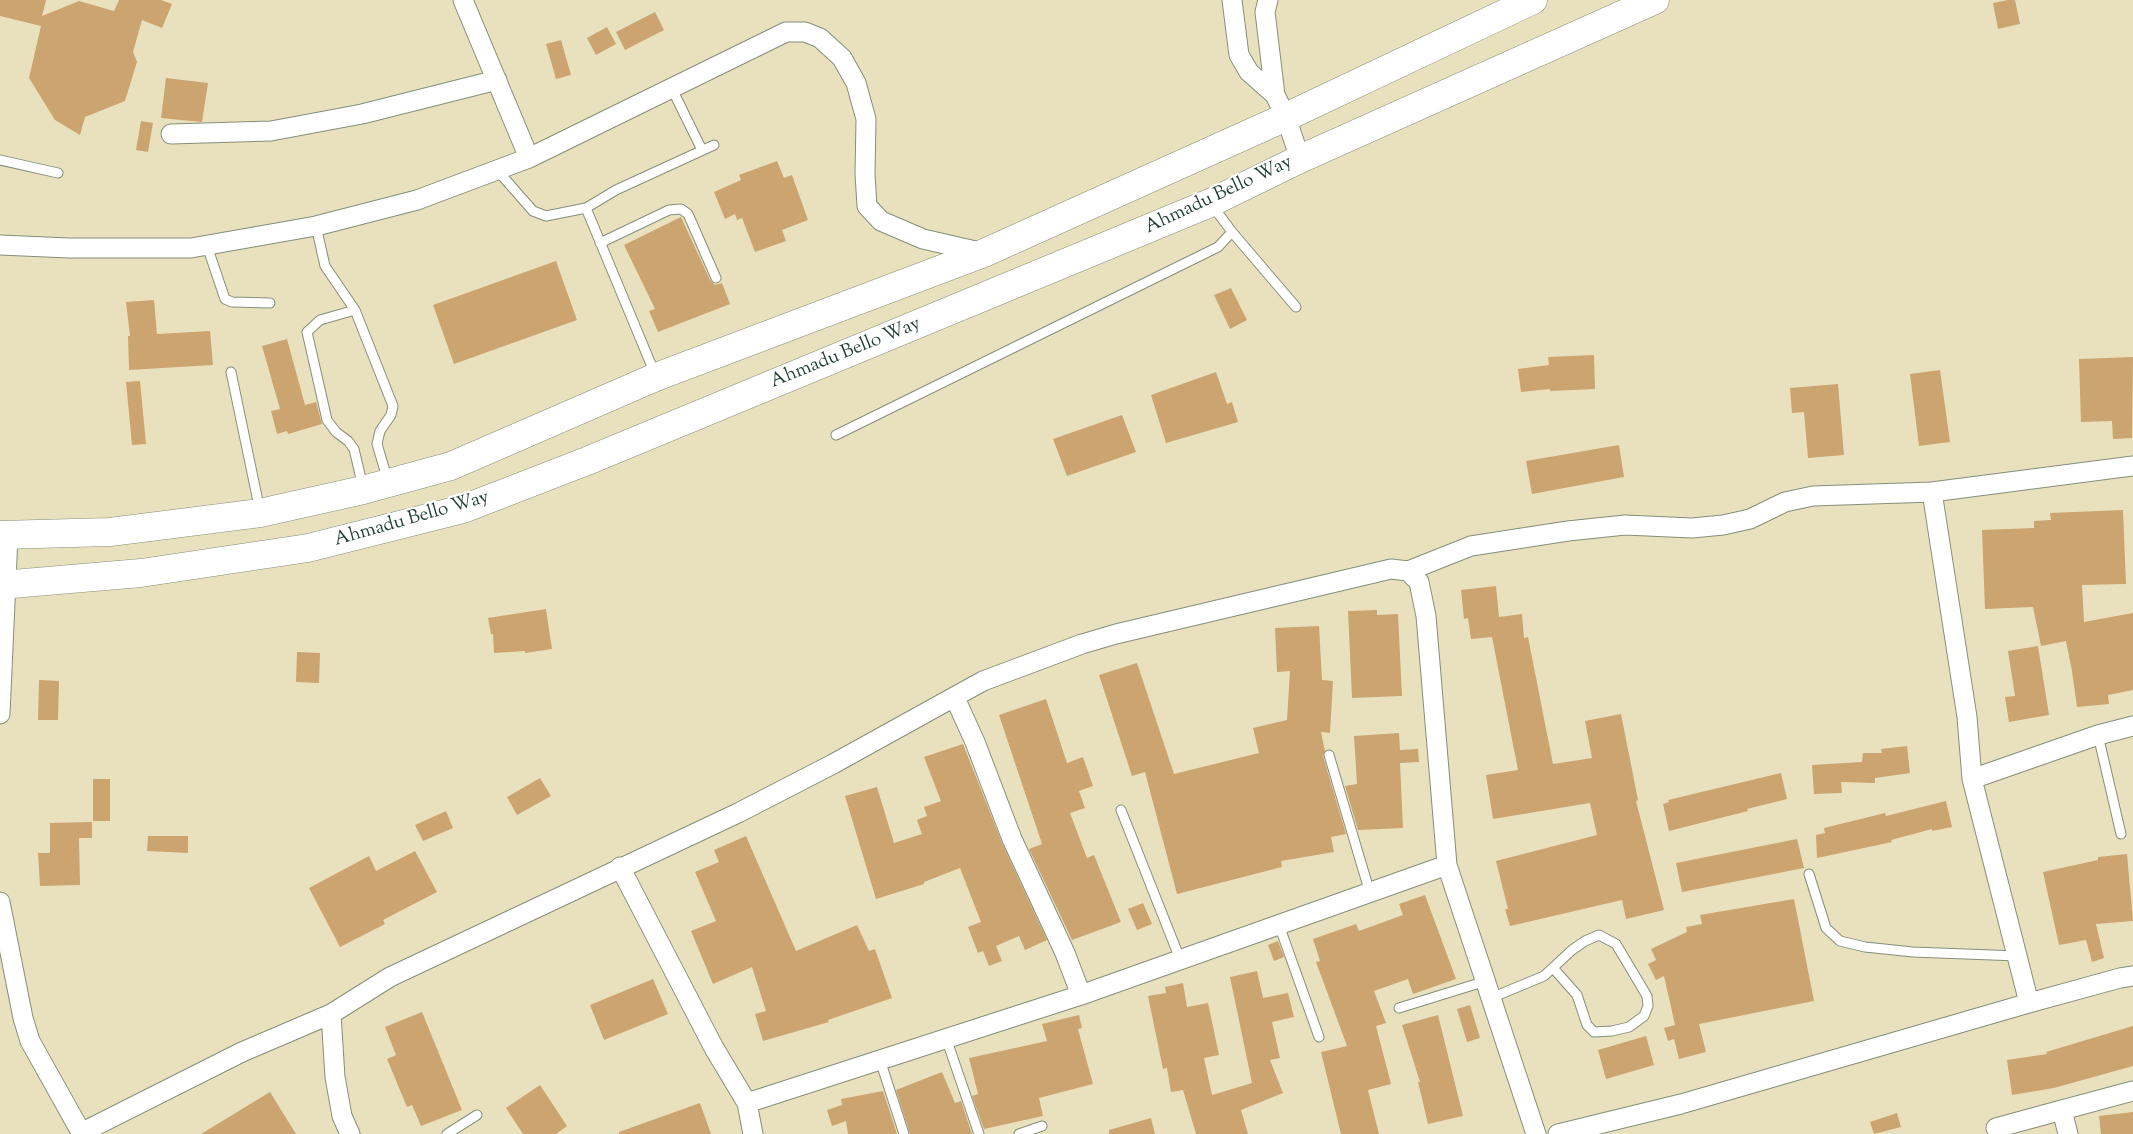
<!DOCTYPE html>
<html>
<head>
<meta charset="utf-8">
<style>
  body { margin:0 }
  canvas { display:block; background:#e9e1be }
</style>
</head>
<body>
<canvas width="2133" height="1134"></canvas>
<script>
const ctx = document.querySelector('canvas').getContext('2d');
ctx.lineJoin = 'round';
function fillPath(path, color) {
  ctx.fillStyle = color;
  ctx.fill(path, 'evenodd');
}
function toPath(rows) {
  const path = new Path2D();
  for (const r of rows) {
    path.moveTo(r[0], r[1]);
    for (let i = 2; i < r.length; i += 2) path.lineTo(r[i], r[i + 1]);
  }
  return path;
}
function strokePath(path, color, width, dash) {
  ctx.strokeStyle = color;
  ctx.lineWidth = width;
  ctx.lineCap = dash ? 'butt' : 'round';
  ctx.setLineDash(dash || []);
  ctx.stroke(path);
}
function write(font, color, halo, rows, align = 'center') {
  ctx.font = font + ' "Sorts Mill Goudy",serif';
  ctx.lineWidth = 4.5;
  ctx.setLineDash([]);
  ctx.textBaseline = 'middle';
  ctx.strokeStyle = halo;
  ctx.fillStyle = color;
  for (const [text, x, y, turn = 0] of rows) {
    ctx.save();
    ctx.translate(x, y);
    ctx.rotate((+turn || 0) * Math.PI / 180);
    ctx.textAlign = isNaN(turn) ? turn : align;
    if (halo) ctx.strokeText(text, 0, 0);
    ctx.fillText(text, 0, 0);
    ctx.restore();
  }
}
const building = toPath([
  [0,0,46,0,42,16,79,1,114,11,119,0,161,0,172,4,162,28,142,20,133,52,137,62,125,101,85,117,80,135,55,120,29,78,41,26,0,16],
  [2008,0,2015,0,2020,24,1998,29,1993,3],
  [655,12,664,30,625,50,616,32],
  [607,27,616,44,596,55,587,38],
  [561,40,571,75,556,79,546,44],
  [166,78,208,83,202,122,161,118],
  [141,121,153,123,148,152,136,150],
  [777,161,784,178,792,175,808,220,782,230,786,241,755,252,742,218,737,220,735,214,725,219,714,192,741,180,739,175],
  [681,217,710,280,715,285,722,283,730,304,658,332,649,311,655,309,624,245],
  [556,261,577,320,454,364,433,305],
  [1231,288,1247,320,1230,329,1214,295],
  [154,300,157,334,210,331,213,365,129,370,128,336,130,336,126,302],
  [287,339,305,405,316,402,322,424,288,434,287,431,277,434,271,411,280,409,262,346],
  [1594,355,1595,389,1550,391,1550,389,1521,392,1518,369,1549,365,1548,357],
  [2133,357,2132,438,2113,439,2112,421,2081,422,2079,359],
  [1940,370,1950,442,1919,446,1910,374],
  [1216,372,1227,404,1232,402,1238,422,1166,443,1151,395],
  [140,381,146,444,132,445,126,382],
  [1838,384,1844,455,1808,458,1804,412,1792,413,1790,388],
  [1122,415,1136,452,1067,476,1053,439],
  [1619,445,1624,477,1532,494,1526,461],
  [2123,510,2126,584,2082,585,2084,622,2133,613,2133,690,2108,695,2109,704,2077,707,2072,671,2066,641,2041,646,2033,607,1985,609,1982,530,2034,528,2034,521,2051,520,2050,513],
  [1496,586,1499,617,1522,614,1524,638,1528,637,1553,764,1592,758,1585,721,1621,714,1638,800,1636,801,1664,910,1626,919,1622,900,1510,926,1505,909,1508,909,1496,861,1597,835,1590,803,1493,819,1486,775,1518,770,1492,637,1471,639,1468,618,1464,619,1461,590],
  [546,609,552,649,525,653,525,651,494,653,493,634,491,634,488,618],
  [1377,610,1377,615,1398,614,1402,696,1352,698,1348,611],
  [1319,626,1322,680,1333,681,1330,733,1321,732,1325,751,1323,756,1346,834,1331,837,1334,852,1281,861,1282,867,1177,894,1145,772,1132,776,1099,675,1137,663,1174,774,1259,753,1253,728,1287,720,1290,671,1277,672,1275,628],
  [2038,646,2049,715,2009,722,2005,697,2015,696,2008,651],
  [297,652,320,653,319,683,296,682],
  [39,680,59,681,58,720,38,720],
  [1046,699,1067,763,1083,757,1093,786,1079,791,1085,808,1070,813,1087,858,1094,855,1121,922,1072,940,1029,849,1042,844,999,715],
  [1399,733,1400,750,1418,749,1419,762,1400,763,1403,828,1358,830,1345,786,1357,784,1354,736],
  [963,744,1002,843,1047,940,1025,950,1019,936,996,946,1002,961,989,966,983,951,978,953,968,927,981,922,960,868,924,882,924,884,876,899,845,796,877,787,894,843,922,834,917,820,927,816,924,807,941,801,924,757],
  [1907,746,1910,773,1875,778,1875,783,1841,782,1842,793,1814,794,1812,765,1862,762,1863,753,1882,753,1881,749],
  [1781,773,1787,799,1747,809,1748,811,1669,831,1663,804,1669,802,1668,800],
  [540,778,551,796,517,815,507,797],
  [93,779,110,779,110,821,93,821],
  [1946,801,1952,827,1932,831,1932,829,1891,840,1892,842,1817,858,1816,835,1825,833,1824,828,1885,813,1886,816],
  [446,811,453,828,423,841,415,825],
  [92,822,92,838,79,838,80,885,40,886,38,853,50,853,50,823],
  [148,836,188,836,188,853,147,851],
  [746,836,796,951,857,925,869,951,875,949,892,998,828,1020,829,1022,763,1041,755,1014,766,1011,752,967,713,984,691,931,716,921,695,872,719,862,714,850],
  [1797,839,1804,868,1682,892,1676,863],
  [415,851,437,892,383,920,385,924,340,947,309,888,369,856,376,871],
  [2127,854,2133,921,2096,924,2104,958,2092,962,2086,940,2059,945,2043,872,2098,860,2098,857],
  [1425,895,1456,979,1413,994,1408,979,1374,991,1386,1023,1376,1026,1391,1084,1368,1090,1379,1134,1341,1134,1321,1052,1347,1046,1316,962,1320,961,1313,939,1356,924,1359,931,1403,915,1399,904],
  [1794,899,1814,1001,1699,1024,1706,1052,1679,1059,1674,1039,1668,1041,1664,1028,1675,1025,1664,976,1656,980,1648,964,1656,960,1651,949,1687,932,1686,927,1702,924,1700,915],
  [1143,903,1152,924,1137,930,1128,909],
  [1278,941,1284,957,1274,961,1268,945],
  [1257,971,1263,998,1288,993,1294,1017,1272,1022,1280,1058,1270,1060,1283,1093,1241,1110,1248,1134,1196,1134,1183,1090,1171,1092,1167,1068,1163,1069,1148,996,1166,993,1165,987,1183,983,1187,1007,1208,1003,1219,1055,1204,1058,1212,1095,1252,1083,1230,977],
  [653,979,668,1014,604,1040,590,1005],
  [1470,1005,1480,1038,1467,1042,1457,1009],
  [422,1012,462,1110,421,1126,412,1105,407,1107,387,1059,396,1055,385,1027],
  [1079,1015,1082,1028,1078,1029,1093,1084,1039,1098,1043,1116,984,1129,972,1096,978,1094,969,1058,1047,1041,1042,1024],
  [1438,1015,1463,1116,1428,1124,1418,1082,1420,1082,1402,1025],
  [2133,1026,2133,1066,2054,1088,2012,1095,2007,1060,2047,1054,2046,1052],
  [1646,1036,1654,1065,1606,1079,1598,1050],
  [942,1072,955,1103,961,1101,972,1134,910,1134,896,1090],
  [540,1085,567,1126,556,1134,523,1134,506,1108],
  [883,1091,897,1134,848,1134,846,1121,832,1126,827,1110,842,1105,841,1099],
  [270,1092,296,1134,201,1134],
  [700,1103,711,1134,619,1134,619,1132],
  [2133,1112,2133,1134,2101,1134,2099,1116],
  [1897,1113,1901,1127,1874,1134,1870,1122],
  [1151,1118,1155,1134,1109,1134,1109,1130]
]);
const service = toPath([
  [672,89,702,150],
  [0,160,58,173],
  [497,170,533,211,546,216,586,208],
  [1212,205,1232,232,1296,307],
  [316,226,325,266,355,310],
  [600,243,669,210,681,209,688,214,716,278],
  [207,246,225,299,232,302,270,303],
  [231,372,260,511],
  [655,374,586,208,616,190,714,145],
  [836,435,1218,247,1232,232],
  [363,487,354,449,348,441,336,432,327,420,307,332,320,320,355,310,393,406,391,415,380,431,377,444,388,481],
  [2098,735,2121,834],
  [1329,755,1370,893],
  [1121,810,1180,959],
  [1809,874,1826,928,1840,941,1865,947,1913,952,2018,956],
  [1279,925,1319,1037],
  [1491,998,1544,976,1572,950,1585,941,1599,935,1616,944,1647,996,1648,1006,1644,1016,1629,1027,1612,1031,1594,1032,1587,1025,1577,995,1554,969],
  [1399,1008,1486,981],
  [946,1038,979,1134],
  [880,1060,904,1134],
  [447,1134,477,1115],
  [1019,1134,1042,1126]
]);
const minor = toPath([
  [463,0,529,158],
  [1232,0,1239,55,1249,72,1275,95],
  [1268,0,1265,12,1275,95,1286,117,1300,159],
  [171,134,271,131,362,114,497,80],
  [0,245,69,248,191,248,316,226,417,200,529,158,786,32,805,32,820,38,842,58,856,83,866,119,865,174,867,206,881,221,923,239,984,253],
  [1932,492,1967,717,1972,779,2029,1003],
  [1408,571,1471,546,1568,531,1625,525,1692,528,1723,525,1750,519,1785,502,1813,496,1932,492,2133,466],
  [955,698,975,742,1012,839,1065,953,1081,995],
  [0,714,8,536],
  [1972,779,2098,735,2133,726],
  [620,867,714,1048,747,1103,753,1134],
  [0,902,23,1018,30,1041,82,1134],
  [331,1014,335,1077,342,1116,350,1134],
  [747,1103,1081,995,1447,865],
  [1996,1128,2062,1110],
  [81,1133,242,1052,331,1014,390,977,738,813,833,764,983,681,1082,644,1116,634,1391,569,1408,571,1419,582,1426,616,1447,865,1536,1134],
  [1558,1134,1681,1104,2029,1003,2120,978,2133,976],
  [2068,1134,2062,1110,2133,1091]
]);
const primary = toPath([
  [0,535,110,532,260,513,363,490,451,466,656,377,984,253,1286,117,1533,0],
  [0,585,141,573,308,548,463,509,587,461,1210,203,1300,159,1655,0]
]);
const streetNames = [
  ["Ahmadu Bello Way",1219,196,-25],
  ["Ahmadu Bello Way",846,354,-22],
  ["Ahmadu Bello Way",412,520,-16]
];
fillPath(building, '#cca470');
strokePath(service, '#848f79', 11);
strokePath(minor, '#848f79', 21);
strokePath(primary, '#848f79', 29);
strokePath(service, '#fff', 9);
strokePath(minor, '#fff', 19);
strokePath(primary, '#fff', 28);
write('19px', '#1f3d34', '#fff', streetNames);
</script>
</body>
</html>
